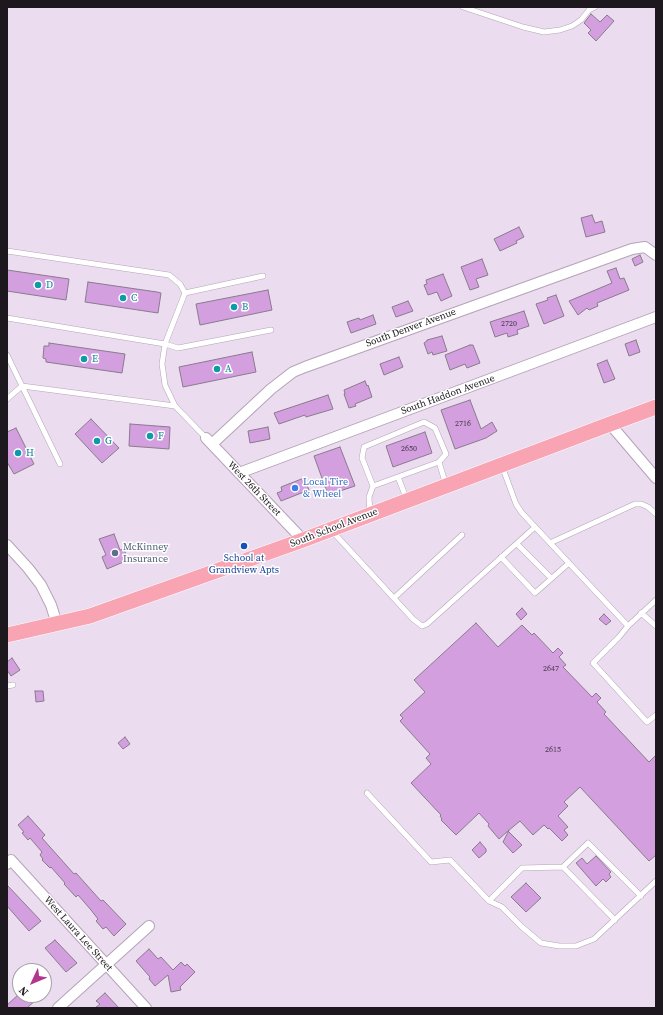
<!DOCTYPE html>
<html>
<head>
<meta charset="utf-8">
<style>
  body { margin:0 }
  #map { position:relative; width:663px; height:1015px; overflow:hidden; background:#ebdcef; font-family:"Source Serif 4",serif }
  canvas { display:block }
  .frame { position:absolute; inset:0; border:8px solid #1d171e; pointer-events:none }
  .north { position:absolute; left:12px; top:963px; width:40px; height:40px; box-sizing:border-box; background:#fff; border:1px solid #a5a2a5; border-radius:50%; rotate:226deg; font-size:11px; font-weight:700; line-height:16px; text-align:center; color:#1d171e }
  .north::after { content:''; display:block; margin:auto; width:14px; height:18px; background:#b0378c; clip-path:polygon(50% 0,100% 100%,50% 72%,0 100%) }
</style>
</head>
<body>
<div id="map">
<canvas width="663" height="1015"></canvas>
<div class="frame"></div>
<div class="north">N</div>
</div>
<script>
const ctx = document.querySelector('canvas').getContext('2d');
ctx.lineJoin = 'round';
function fillPath(path, color) {
  ctx.fillStyle = color;
  ctx.fill(path, 'evenodd');
}
function toPath(rows) {
  const path = new Path2D();
  for (const r of rows) {
    path.moveTo(r[0], r[1]);
    for (let i = 2; i < r.length; i += 2) path.lineTo(r[i], r[i + 1]);
  }
  return path;
}
function strokePath(path, color, width, dash) {
  ctx.strokeStyle = color;
  ctx.lineWidth = width;
  ctx.lineCap = dash ? 'butt' : 'round';
  ctx.setLineDash(dash || []);
  ctx.stroke(path);
}
function write(font, color, halo, rows, align = 'center') {
  ctx.font = font + ' "Source Serif 4",serif';
  ctx.lineWidth = 3;
  ctx.setLineDash([]);
  ctx.textBaseline = 'middle';
  ctx.strokeStyle = halo;
  ctx.fillStyle = color;
  for (const [text, x, y, turn = 0] of rows) {
    ctx.save();
    ctx.translate(x, y);
    ctx.rotate((+turn || 0) * Math.PI / 180);
    ctx.textAlign = isNaN(turn) ? turn : align;
    if (halo) ctx.strokeText(text, 0, 0);
    ctx.fillText(text, 0, 0);
    ctx.restore();
  }
}
const building = toPath([
  [591,14,600,22,607,15,614,21,596,41,588,33,591,30,584,23,591,14],
  [592,215,595,223,602,221,605,232,586,237,581,218,592,215],
  [519,227,524,237,516,241,517,243,500,251,494,239,519,227],
  [640,255,643,262,635,266,632,259,640,255],
  [482,259,488,275,476,279,479,287,470,290,461,267,482,259],
  [616,268,620,279,624,278,629,290,597,303,598,306,589,310,587,308,578,315,569,301,612,283,607,271,616,268],
  [7,270,69,279,66,300,7,291,7,270],
  [443,274,452,296,441,301,437,292,428,295,424,285,427,284,426,280,443,274],
  [88,282,157,292,161,293,158,313,85,302,88,282],
  [268,290,272,310,200,325,196,304,268,290],
  [556,295,564,316,544,324,536,304,548,300,547,298,556,295],
  [408,301,413,311,396,317,392,307,408,301],
  [524,311,529,326,517,330,518,334,508,337,507,333,495,337,490,322,524,311],
  [373,315,376,324,351,333,347,322,359,318,360,320,373,315],
  [442,336,447,351,433,355,432,352,428,354,424,343,427,341,427,340,442,336],
  [636,340,640,352,629,356,625,344,636,340],
  [49,343,125,354,122,373,46,362,46,359,43,358,44,346,49,346,49,343],
  [470,345,473,345,480,363,467,368,465,364,450,370,445,355,470,345],
  [252,352,256,372,183,387,179,367,252,352],
  [399,357,403,367,384,375,380,364,399,357],
  [607,360,615,379,604,383,597,364,607,360],
  [365,381,367,386,368,385,372,397,355,404,356,406,349,408,344,394,345,394,344,390,365,381],
  [328,395,333,409,306,417,305,415,279,424,274,413,328,395],
  [470,400,481,429,492,422,497,431,486,438,455,449,441,410,470,400],
  [91,419,119,448,102,463,75,434,91,419],
  [130,424,170,427,169,449,129,446,130,424],
  [268,427,270,439,250,443,248,431,268,427],
  [16,428,34,464,14,474,7,462,7,432,16,428],
  [425,432,432,453,393,467,386,446,425,432],
  [340,447,355,486,328,495,314,456,340,447],
  [304,478,309,490,281,501,277,493,282,491,281,487,304,478],
  [114,534,120,550,124,549,128,560,107,569,102,557,106,555,99,539,114,534],
  [522,608,527,614,521,620,516,614,522,608],
  [604,614,611,621,606,625,599,619,604,614],
  [476,623,498,647,522,625,532,635,534,633,553,653,558,648,563,653,559,657,566,665,563,667,592,697,596,693,601,698,597,702,606,712,604,714,649,762,656,755,656,855,649,861,580,787,564,802,568,806,558,816,568,827,564,830,568,835,562,841,549,828,548,829,544,825,533,835,520,821,508,831,522,845,513,853,503,842,509,830,499,839,488,826,489,824,479,813,456,835,441,820,442,819,440,816,441,815,411,783,431,764,426,758,430,754,400,721,403,718,400,715,425,692,414,680,476,623],
  [12,658,20,670,11,676,7,670,7,662,12,658],
  [35,691,43,691,44,701,36,702,35,691],
  [125,737,130,744,123,749,118,743,125,737],
  [28,816,45,835,42,838,74,874,76,873,101,901,103,900,126,924,114,936,106,927,103,929,96,921,98,919,91,910,78,895,76,897,64,884,65,883,51,867,50,868,42,860,43,859,40,855,42,852,30,838,28,840,22,833,24,832,18,825,28,816],
  [480,842,486,849,486,852,479,858,472,850,480,842],
  [596,856,611,872,609,874,611,877,606,882,603,879,596,886,576,863,582,858,587,864,596,856],
  [526,883,541,898,526,912,511,897,526,883],
  [7,885,41,921,29,931,7,906,7,885],
  [55,940,77,963,66,972,45,948,55,940],
  [149,949,158,959,161,957,173,970,181,962,185,966,187,964,195,972,180,987,181,990,171,992,168,975,155,986,149,979,150,977,136,961,149,949],
  [105,993,119,1008,95,1008,100,1004,96,1001,105,993],
  [18,995,34,995,37,999,27,1008,7,1008,7,1005,18,995]
]);
const service = toPath([
  [463,7,523,27,544,32,560,30,572,26,581,20,589,10,595,7],
  [7,251,169,275,180,284,185,293,263,276],
  [7,318,165,344,178,348,271,330],
  [7,355,60,464],
  [7,399,22,386,175,406,206,438],
  [175,406,165,385,162,364,165,344,185,293],
  [502,466,516,504,522,513,628,626,656,600],
  [398,477,407,500],
  [373,486,439,462],
  [370,514,369,497,373,486,362,458,364,447,424,422,435,428,446,454,439,462,446,485],
  [333,532,413,619,422,626,427,624,535,527],
  [550,543,635,504,641,504,648,507,656,514],
  [517,544,551,578],
  [501,557,535,593,569,563],
  [394,598,462,535],
  [641,613,656,626],
  [628,626,619,637,593,663,647,722,656,715],
  [7,686,13,685],
  [367,793,431,862,450,860,489,901,502,907,522,927,541,943,559,946,576,946,594,939,656,881],
  [563,867,588,843,641,896],
  [489,901,522,868,563,867,615,920]
]);
const minor = toPath([
  [610,424,656,478],
  [206,438,303,540],
  [212,444,271,389,293,372,305,367,632,249,645,247,656,255],
  [239,473,656,317],
  [7,545,28,568,41,585,51,605,57,624],
  [7,864,11,860,146,1008],
  [58,1008,149,926]
]);
const primary = toPath([
  [7,635,90,616,303,540,610,424,656,407]
]);
const markers = [
  [38,285,4,"#0f9aa8"],
  [123,298,4,"#0f9aa8"],
  [234,307,4,"#0f9aa8"],
  [84,359,4,"#0f9aa8"],
  [217,369,4,"#0f9aa8"],
  [150,436,4,"#0f9aa8"],
  [97,441,4,"#0f9aa8"],
  [18,453,4,"#0f9aa8"],
  [295,488,4,"#3f7fe0"],
  [244,546,4,"#1a4fb4"],
  [115,553,4,"#5c6f8a"]
];
const numberNames = [
  ["2720",509,324],
  ["2716",463,424],
  ["2650",409,449],
  ["2647",551,669],
  ["2615",553,750]
];
const cultureNames = [
  ["D",46,285],
  ["C",131,298],
  ["B",242,307],
  ["E",92,359],
  ["A",225,369],
  ["F",158,436],
  ["G",105,441],
  ["H",26,453]
];
const streetNames = [
  ["South Denver Avenue",411,328,-20],
  ["South Haddon Avenue",448,395,-20],
  ["West 26th Street",254,489,46],
  ["South School Avenue",334,528,-21],
  ["West Laura Lee Street",78,934,48]
];
const shopNames = [
  ["Local Tire",303,482],
  ["& Wheel",303,494]
];
const serviceNames = [
  ["McKinney",123,547],
  ["Insurance",123,559]
];
const transitNames = [
  ["School at",244,558],
  ["Grandview Apts",244,570]
];
fillPath(building, '#d39fdf');
strokePath(building, '#887b8b', 1);
strokePath(service, '#b3a4b6', 6);
strokePath(minor, '#b3a4b6', 12);
strokePath(primary, '#fff', 16);
strokePath(service, '#fff', 5);
strokePath(minor, '#fff', 10);
strokePath(primary, '#f8a4b3', 15);
for (const [x, y, r, color] of markers) {
  const dot = new Path2D();
  dot.arc(x, y, r, 0, 2 * Math.PI);
  ctx.fillStyle = color;
  ctx.fill(dot);
  strokePath(dot, '#fff', 1.5);
}
write('8px', '#4a394e', null, numberNames);
write('10px', '#0d838f', '#fff', cultureNames, 'left');
write('10px', '#1d171e', '#fff', streetNames);
write('10px', '#366cbe', '#fff', shopNames, 'left');
write('10px', '#4e5e75', '#fff', serviceNames, 'left');
write('10px', '#164399', '#fff', transitNames);
</script>
</body>
</html>
